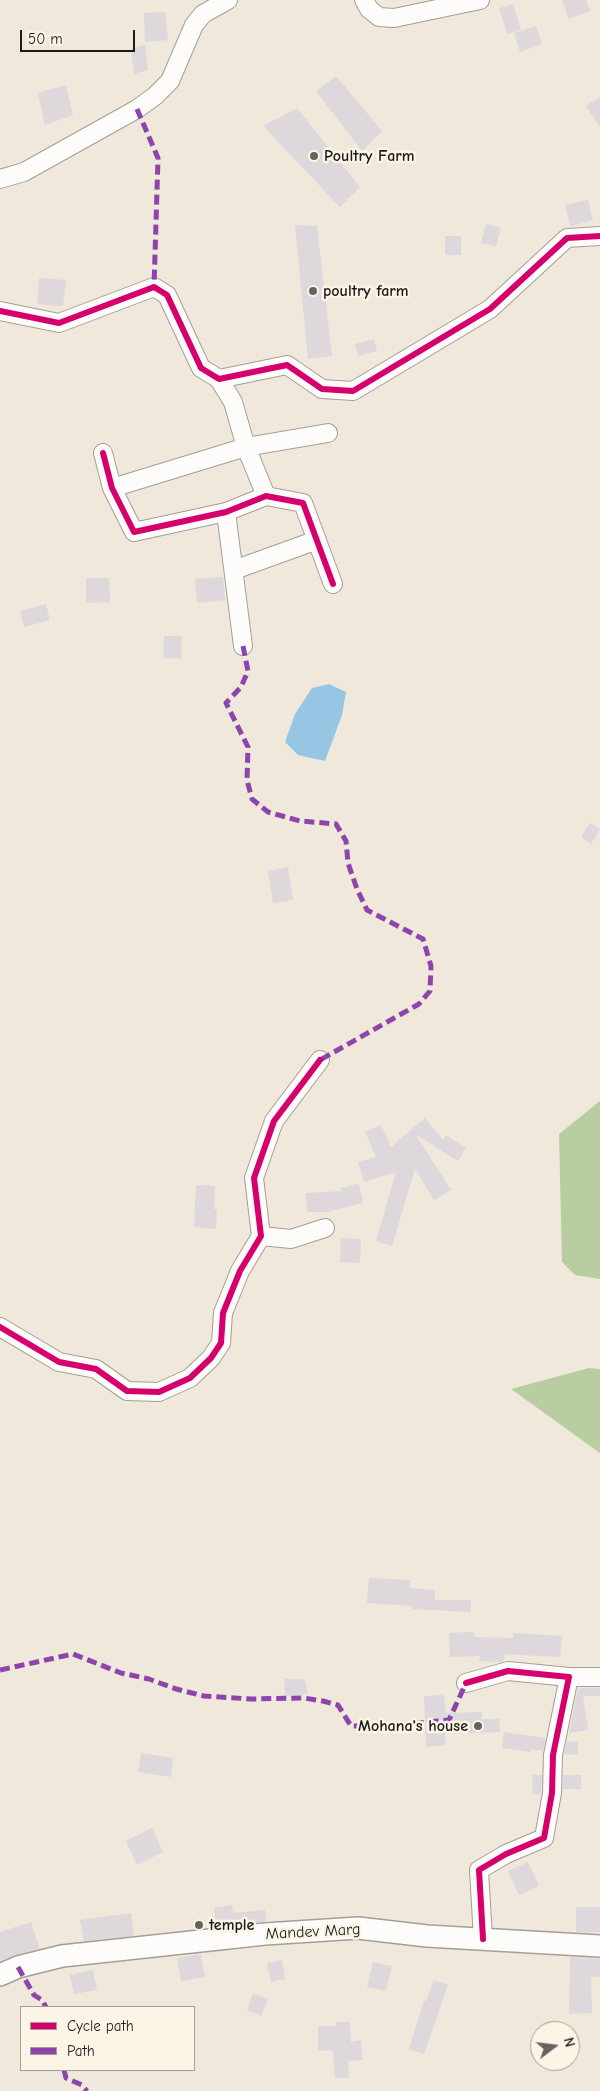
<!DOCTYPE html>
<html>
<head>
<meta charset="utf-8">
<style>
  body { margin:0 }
  #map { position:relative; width:600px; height:2091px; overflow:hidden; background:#efe8db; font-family:"Comic Neue",sans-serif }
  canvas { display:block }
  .legend { position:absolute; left:20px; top:2006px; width:175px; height:65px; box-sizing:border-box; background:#fcf5e5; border:1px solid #a29e95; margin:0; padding:6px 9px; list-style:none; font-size:15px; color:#1c1c1c }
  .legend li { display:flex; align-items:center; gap:10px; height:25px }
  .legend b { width:25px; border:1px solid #a29e95 }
  .north { position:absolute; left:530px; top:2021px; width:50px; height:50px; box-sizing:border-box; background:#fcf5e5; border:1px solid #a29e95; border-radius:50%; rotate:75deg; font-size:14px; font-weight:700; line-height:20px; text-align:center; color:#1c1c1c }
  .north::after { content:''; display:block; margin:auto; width:18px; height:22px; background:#66635f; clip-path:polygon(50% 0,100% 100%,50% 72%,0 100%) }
  .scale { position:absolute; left:20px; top:30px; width:115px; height:22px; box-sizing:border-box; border:2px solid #1c1c1c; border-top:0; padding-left:6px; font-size:15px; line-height:18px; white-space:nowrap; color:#1c1c1c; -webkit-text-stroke:4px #fcf5e5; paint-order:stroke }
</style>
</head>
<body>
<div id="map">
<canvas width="600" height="2091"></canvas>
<ul class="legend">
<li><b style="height:6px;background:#d6006c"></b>Cycle path</li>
<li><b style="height:6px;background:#8e44ad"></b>Path</li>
</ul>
<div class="north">N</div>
<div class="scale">50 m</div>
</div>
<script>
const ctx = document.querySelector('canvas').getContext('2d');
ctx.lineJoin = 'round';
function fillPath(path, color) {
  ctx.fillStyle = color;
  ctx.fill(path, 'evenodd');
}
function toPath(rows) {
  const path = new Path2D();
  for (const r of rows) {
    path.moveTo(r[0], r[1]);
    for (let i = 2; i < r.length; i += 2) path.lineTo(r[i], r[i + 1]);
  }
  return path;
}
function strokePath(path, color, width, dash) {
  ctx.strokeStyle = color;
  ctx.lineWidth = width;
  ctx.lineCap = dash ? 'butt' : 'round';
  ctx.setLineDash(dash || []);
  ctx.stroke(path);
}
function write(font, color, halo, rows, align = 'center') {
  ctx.font = font + ' "Comic Neue",sans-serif';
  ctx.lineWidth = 5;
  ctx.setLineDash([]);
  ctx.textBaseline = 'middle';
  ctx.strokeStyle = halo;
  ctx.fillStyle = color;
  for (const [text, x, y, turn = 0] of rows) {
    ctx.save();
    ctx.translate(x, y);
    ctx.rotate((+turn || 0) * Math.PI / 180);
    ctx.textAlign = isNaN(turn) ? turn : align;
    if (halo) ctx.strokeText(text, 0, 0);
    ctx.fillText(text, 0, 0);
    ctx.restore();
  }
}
const forest = toPath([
  [600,1101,600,1279,575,1275,562,1262,559,1134],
  [589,1368,600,1369,600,1453,511,1389]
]);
const water = toPath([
  [329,684,346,692,342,715,325,761,298,755,285,742,295,714,312,688]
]);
const building = toPath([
  [562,0,586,0,590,11,569,19],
  [513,4,521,30,507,34,499,8],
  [165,12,168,40,145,42,144,13],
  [536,26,542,44,520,52,514,33],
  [145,45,148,70,134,74,131,48],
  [336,76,382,131,362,151,316,91],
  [66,85,73,115,45,125,38,93],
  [600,97,600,127,586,106],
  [297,108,360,187,340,207,263,126],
  [588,200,593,220,570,226,565,205],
  [486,224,501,228,496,246,481,243],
  [295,225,317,226,332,356,308,359],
  [445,236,461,236,461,255,445,255],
  [39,278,66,280,63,306,37,304],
  [374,339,377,351,358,356,355,344],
  [223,577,225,600,197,603,195,579],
  [86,578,109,578,110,602,86,603],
  [46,604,50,620,24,627,20,611],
  [164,636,182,636,181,659,163,658],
  [590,823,600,829,591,844,581,837],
  [288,867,293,900,273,903,268,871],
  [425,1118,443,1140,446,1135,466,1148,458,1161,416,1135,451,1190,434,1200,415,1169,392,1246,376,1241,396,1172,364,1182,358,1162,376,1157,365,1132,381,1125,391,1147],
  [359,1184,363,1203,327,1212,307,1212,306,1193,341,1191,340,1188],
  [196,1185,215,1186,214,1209,217,1209,216,1229,194,1227],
  [341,1238,361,1239,360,1263,340,1262],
  [369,1578,411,1580,410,1588,435,1590,435,1600,471,1600,471,1612,412,1609,412,1606,367,1603],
  [474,1632,475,1637,513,1638,513,1633,562,1636,560,1657,505,1654,504,1661,500,1662,479,1661,480,1656,450,1657,449,1633],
  [284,1679,305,1679,308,1694,285,1696],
  [578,1688,600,1688,600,1696,583,1696,588,1730,569,1733],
  [444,1695,446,1713,482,1712,482,1719,499,1719,500,1732,445,1734,446,1745,426,1747,424,1696],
  [504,1732,546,1738,543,1751,531,1749,531,1752,502,1748],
  [567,1741,578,1742,578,1755,564,1754],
  [141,1753,173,1758,171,1777,138,1772],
  [533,1775,542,1775,541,1794,532,1794],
  [563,1775,581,1775,581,1789,563,1789],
  [152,1828,163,1852,137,1865,126,1841],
  [528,1862,539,1886,519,1895,508,1871],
  [232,1905,233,1913,265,1910,266,1921,216,1927,214,1908],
  [576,1907,600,1907,600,1932,576,1932],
  [131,1913,134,1936,84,1941,80,1920],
  [31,1922,40,1949,15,1955,0,1961,0,1932],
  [201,1954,205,1977,181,1981,177,1958],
  [570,1957,600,1959,600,1977,591,1977,592,2013,569,2014],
  [282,1960,285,1979,271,1982,267,1963],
  [373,1962,392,1966,386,1991,367,1987],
  [93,1970,97,1990,74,1994,70,1975],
  [434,1980,448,1985,424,2054,409,2049,424,2001,426,2001],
  [253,1993,268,1999,261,2016,247,2010],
  [336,2022,350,2022,351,2042,361,2040,363,2060,348,2061,349,2078,335,2078,333,2050,318,2051,318,2026,336,2026]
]);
const minor = toPath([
  [364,0,369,9,379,17,394,18,480,0],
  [0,179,24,172,137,109,155,96,170,81,194,25,203,14,228,0],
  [0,311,59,323,154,287,167,295,201,368,219,379,287,365,322,389,353,391,490,309,567,238,600,236],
  [219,379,233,402,246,447,266,496],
  [103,453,112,488,134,532,226,512,266,496,303,503,333,584],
  [112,488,246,447,328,433],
  [226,512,243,646],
  [234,570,317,540],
  [261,1236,291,1239,325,1228],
  [0,1327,59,1362,96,1369,127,1391,159,1392,190,1378,211,1358,221,1343,223,1313,240,1271,261,1236,254,1178,274,1121,320,1060],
  [569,1677,600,1677],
  [466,1683,508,1671,569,1677,553,1755,552,1793,544,1838,506,1854,479,1870,483,1939]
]);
const major = toPath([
  [0,1975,18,1967,62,1956,265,1934,358,1928,427,1936,600,1946]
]);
const quiet = toPath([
  [137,109,158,158,154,287],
  [243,646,248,671,241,687,226,703,248,747,247,780,252,799,268,812,300,821,336,824,346,841,348,863,357,889,367,910,423,939,431,966,430,991,419,1004,320,1060],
  [0,1670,73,1654,121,1673,149,1679,176,1689,204,1696,251,1699,304,1698,323,1701,338,1705,351,1726,387,1726,449,1720,466,1683],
  [18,1967,34,1995,42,2000,46,2007],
  [64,2070,66,2078,82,2085,87,2091]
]);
const cycleway = toPath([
  [0,311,59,323,154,287,167,295,201,368,219,379,287,365,322,389,353,391,490,309,567,238,600,236],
  [103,453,112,488,134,532,226,512,266,496,303,503,333,584],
  [0,1327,59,1362,96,1369,127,1391,159,1392,190,1378,211,1358,221,1343,223,1313,240,1271,261,1236,254,1178,274,1121,320,1060],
  [466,1683,508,1671,569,1677,553,1755,552,1793,544,1838,506,1854,479,1870,483,1939]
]);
const markers = [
  [314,156,5,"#66635f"],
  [313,291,5,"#66635f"],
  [478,1726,5,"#66635f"],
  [199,1925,5,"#66635f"]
];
const poiNames = [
  ["Poultry Farm",324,156],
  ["poultry farm",323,291],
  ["Mohana's house",468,1726,"right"],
  ["temple",209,1925]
];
const streetNames = [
  ["Mandev Marg",313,1932,-3]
];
fillPath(forest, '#b9cea0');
fillPath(water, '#96c6e4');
fillPath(building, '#ded7dc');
strokePath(minor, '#a39f97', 20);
strokePath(major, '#a39f97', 24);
strokePath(minor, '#fdfcfa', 18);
strokePath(major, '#fdfcfa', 21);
strokePath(quiet, '#8e44ad', 5, [10, 5]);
strokePath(cycleway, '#d6006c', 6);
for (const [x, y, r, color] of markers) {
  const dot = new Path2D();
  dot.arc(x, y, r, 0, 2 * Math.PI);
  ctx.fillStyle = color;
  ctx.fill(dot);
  strokePath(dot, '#fcf5e5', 2);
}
write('bold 16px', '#1c1c1c', '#fcf5e5', poiNames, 'left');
write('16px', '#1c1c1c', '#fcf5e5', streetNames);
</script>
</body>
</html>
